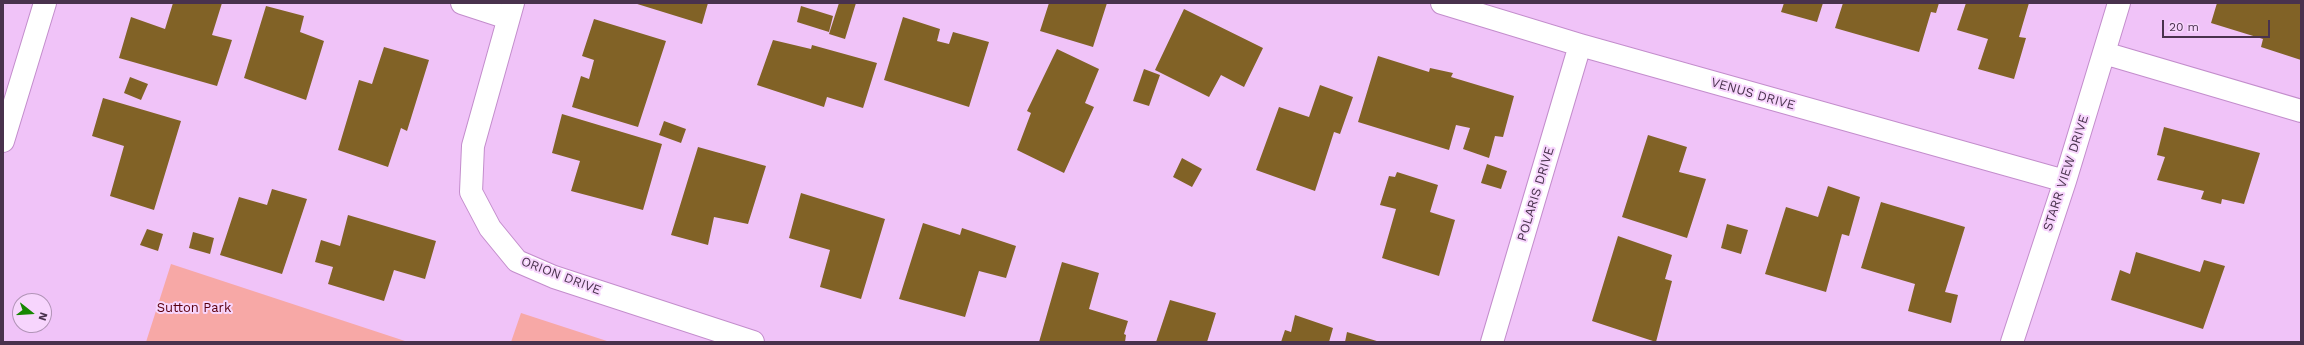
<!DOCTYPE html>
<html>
<head>
<meta charset="utf-8">
<style>
  body { margin:0 }
  #map { position:relative; width:2304px; height:345px; overflow:hidden; background:#f0c3f8; font-family:"Work Sans",sans-serif }
  canvas { display:block }
  .frame { position:absolute; inset:0; border:4px solid #49324d; pointer-events:none }
  .north { position:absolute; left:12px; top:293px; width:40px; height:40px; box-sizing:border-box; background:#f7d5fd; border:1px solid #b194b7; border-radius:50%; rotate:107deg; font-size:11px; font-weight:700; line-height:16px; text-align:center; color:#49324d }
  .north::after { content:''; display:block; margin:auto; width:14px; height:18px; background:#178702; clip-path:polygon(50% 0,100% 100%,50% 72%,0 100%) }
  .scale { position:absolute; left:2162px; top:20px; width:108px; height:18px; box-sizing:border-box; border:2px solid #49324d; border-top:0; padding-left:5px; font-size:12px; line-height:14px; white-space:nowrap; color:#49324d; -webkit-text-stroke:3px #f7d5fd; paint-order:stroke }
</style>
</head>
<body>
<div id="map">
<canvas width="2304" height="345"></canvas>
<div class="frame"></div>
<div class="north">N</div>
<div class="scale">20 m</div>
</div>
<script>
const ctx = document.querySelector('canvas').getContext('2d');
ctx.lineJoin = 'round';
function fillPath(path, color) {
  ctx.fillStyle = color;
  ctx.fill(path, 'evenodd');
}
function toPath(rows) {
  const path = new Path2D();
  for (const r of rows) {
    path.moveTo(r[0], r[1]);
    for (let i = 2; i < r.length; i += 2) path.lineTo(r[i], r[i + 1]);
  }
  return path;
}
function strokePath(path, color, width, dash) {
  ctx.strokeStyle = color;
  ctx.lineWidth = width;
  ctx.lineCap = dash ? 'butt' : 'round';
  ctx.setLineDash(dash || []);
  ctx.stroke(path);
}
function write(font, color, halo, rows, align = 'center') {
  ctx.font = font + ' "Work Sans",sans-serif';
  ctx.lineWidth = 4;
  ctx.setLineDash([]);
  ctx.textBaseline = 'middle';
  ctx.strokeStyle = halo;
  ctx.fillStyle = color;
  for (const [text, x, y, turn = 0] of rows) {
    ctx.save();
    ctx.translate(x, y);
    ctx.rotate((+turn || 0) * Math.PI / 180);
    ctx.textAlign = isNaN(turn) ? turn : align;
    if (halo) ctx.strokeText(text, 0, 0);
    ctx.fillText(text, 0, 0);
    ctx.restore();
  }
}
const green = toPath([
  [171,264,408,342,146,342],
  [521,313,610,342,511,342]
]);
const building = toPath([
  [173,3,222,3,212,35,232,40,217,86,119,58,131,17,165,29],
  [634,3,708,3,702,24],
  [839,3,856,3,845,39,829,34],
  [1049,3,1107,3,1093,47,1040,31],
  [1784,3,1823,3,1817,22,1781,12],
  [1843,3,1939,3,1936,13,1931,12,1919,52,1835,28],
  [1966,3,2029,3,2019,37,2026,38,2014,79,1978,69,1988,39,1957,30],
  [2217,3,2301,3,2301,60,2261,47,2263,39,2211,23],
  [266,6,304,16,300,32,324,41,306,100,244,78],
  [801,6,833,16,829,32,797,22],
  [1184,9,1263,48,1244,87,1221,75,1209,97,1155,70],
  [903,17,940,29,937,41,949,44,953,32,989,42,969,107,884,80],
  [594,19,666,41,638,127,572,107,581,76,589,79,594,60,582,56],
  [773,40,811,49,812,45,877,63,863,108,827,97,824,107,757,85],
  [384,47,429,60,407,131,401,128,388,167,338,150,359,80,372,84],
  [1057,49,1099,69,1085,103,1094,107,1064,173,1017,150,1031,113,1027,111],
  [1378,56,1429,72,1430,68,1453,73,1451,77,1514,96,1503,137,1495,136,1489,158,1463,149,1470,128,1456,125,1449,150,1358,122],
  [1144,69,1160,75,1149,106,1133,101],
  [130,77,148,84,141,100,124,93],
  [1320,85,1353,97,1340,134,1334,132,1315,191,1256,170,1279,107,1309,117],
  [103,98,181,121,154,210,110,196,124,146,92,136],
  [562,114,662,144,643,210,571,191,580,161,552,153],
  [664,121,686,129,681,143,659,135],
  [2164,127,2260,153,2244,204,2222,199,2221,204,2201,199,2204,191,2157,180,2165,157,2157,155],
  [1648,135,1687,147,1679,172,1706,179,1687,238,1622,217],
  [698,147,766,166,748,224,714,217,708,245,671,235],
  [1182,158,1202,169,1192,187,1173,177],
  [1487,164,1507,171,1501,189,1481,183],
  [1397,172,1438,185,1430,212,1455,220,1439,276,1382,258,1396,209,1380,205,1389,176,1395,177],
  [1828,186,1860,197,1849,236,1842,234,1826,292,1765,274,1786,207,1818,217],
  [272,189,307,199,282,274,220,255,239,197,267,205],
  [801,193,885,219,861,299,820,287,830,250,789,238],
  [1881,202,1965,227,1945,292,1958,295,1951,323,1908,311,1915,284,1861,268],
  [348,215,436,241,425,279,394,270,384,301,328,284,333,267,315,262,321,240,340,246],
  [923,223,960,235,962,228,1016,246,1006,278,979,271,965,317,899,299],
  [1727,224,1748,230,1741,254,1721,248],
  [147,229,163,234,158,251,140,245],
  [193,232,214,238,210,254,189,248],
  [1618,236,1672,255,1665,279,1672,281,1656,342,1592,321],
  [2136,252,2200,272,2204,260,2225,266,2203,329,2111,300,2120,270,2130,274],
  [1062,262,1099,273,1089,309,1128,321,1124,334,1126,335,1125,342,1039,342],
  [1170,300,1216,313,1207,342,1156,342],
  [1295,315,1333,328,1329,342,1281,342,1285,330,1291,332],
  [1347,332,1380,342,1345,342]
]);
const minor = toPath([
  [462,3,508,18],
  [513,3,473,146,471,192,490,228,517,261,554,277,753,342],
  [1442,3,1580,45,2065,181],
  [2104,53,2301,111],
  [3,141,45,3],
  [1492,342,1580,45],
  [2012,342,2065,181,2119,3]
]);
const streetNames = [
  ["VENUS DRIVE",1753,94,16],
  ["STARR VIEW DRIVE",2066,173,-72],
  ["POLARIS DRIVE",1536,194,-73],
  ["ORION DRIVE",561,276,21]
];
const parkNames = [
  ["Sutton Park",194,308]
];
fillPath(green, '#f7a8a6');
fillPath(building, '#816226');
strokePath(minor, '#c38dcc', 24);
strokePath(minor, '#fff', 22);
write('13px', '#49324d', '#f7d5fd', streetNames);
write('13px', '#59000e', '#f7d5fd', parkNames);
</script>
</body>
</html>
